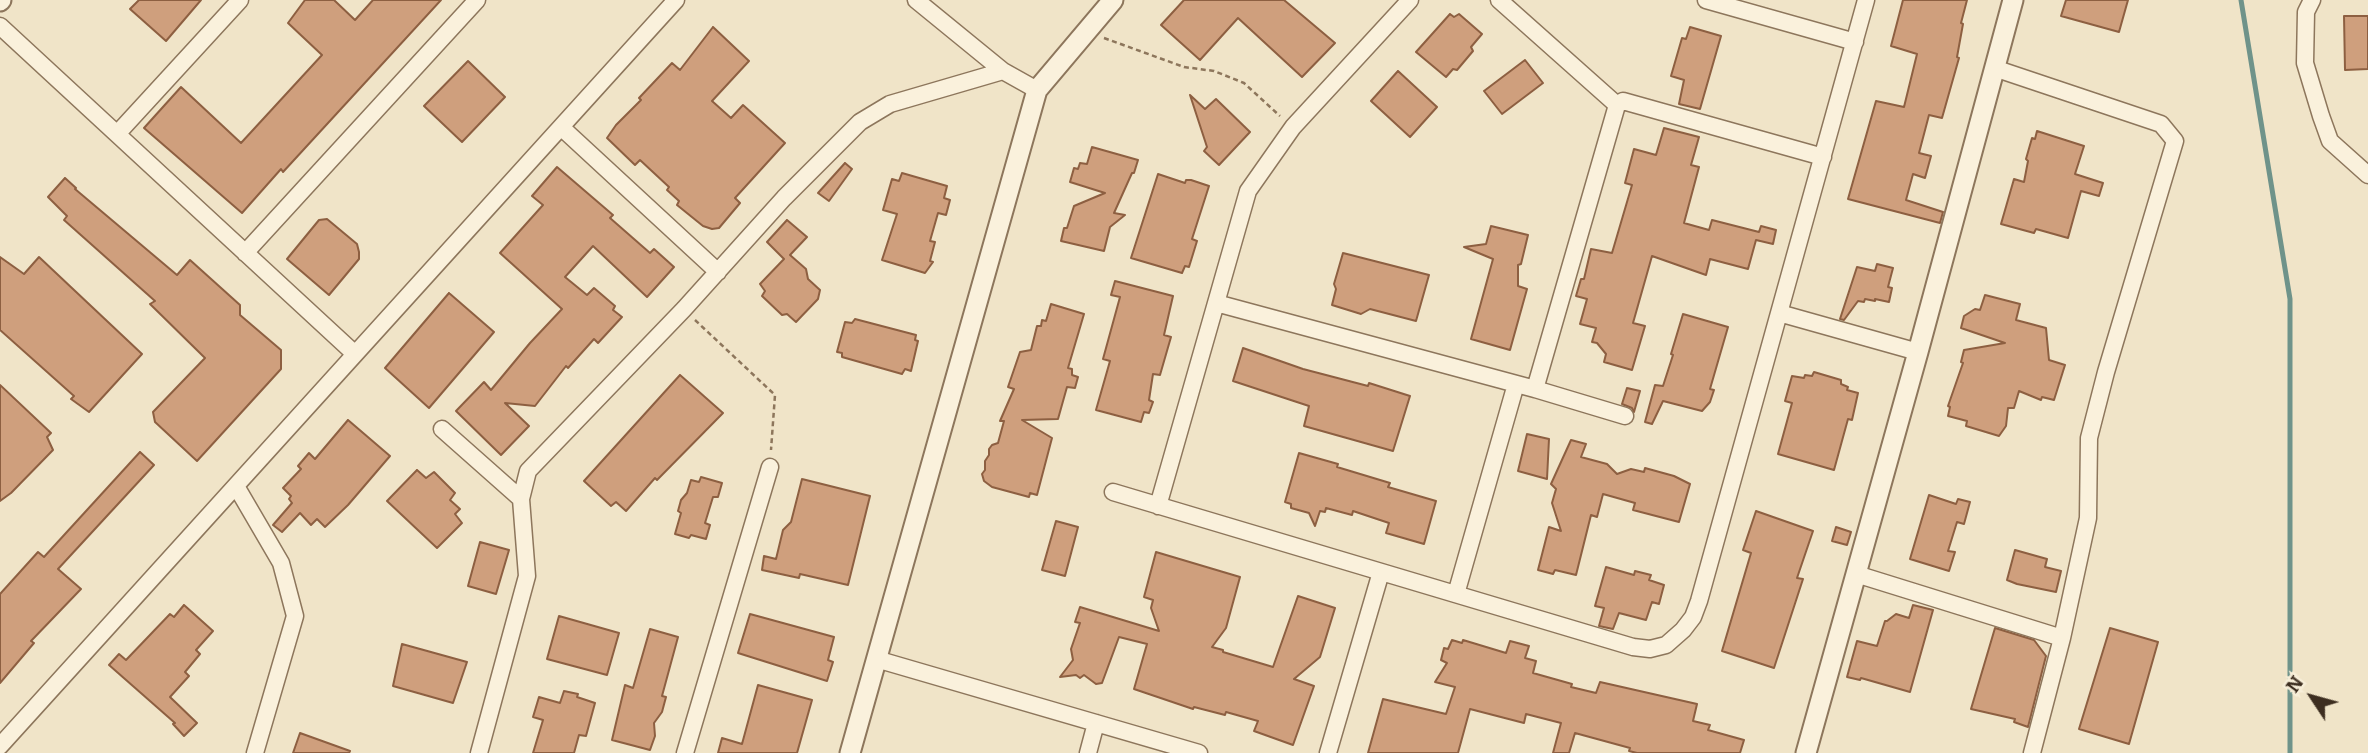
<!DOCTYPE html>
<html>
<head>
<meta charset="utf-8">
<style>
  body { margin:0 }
  #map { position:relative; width:2368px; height:753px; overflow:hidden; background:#f0e4c8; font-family:Bitter,serif }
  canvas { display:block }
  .north { position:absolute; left:2277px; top:662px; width:70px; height:70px; -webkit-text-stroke:5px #f7eed8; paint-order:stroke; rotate:306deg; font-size:19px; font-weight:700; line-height:28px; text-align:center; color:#3d2e20 }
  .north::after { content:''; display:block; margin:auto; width:24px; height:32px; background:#3d2e20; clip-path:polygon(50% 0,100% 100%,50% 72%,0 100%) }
</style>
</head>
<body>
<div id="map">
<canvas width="2368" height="753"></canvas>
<div class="north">N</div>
</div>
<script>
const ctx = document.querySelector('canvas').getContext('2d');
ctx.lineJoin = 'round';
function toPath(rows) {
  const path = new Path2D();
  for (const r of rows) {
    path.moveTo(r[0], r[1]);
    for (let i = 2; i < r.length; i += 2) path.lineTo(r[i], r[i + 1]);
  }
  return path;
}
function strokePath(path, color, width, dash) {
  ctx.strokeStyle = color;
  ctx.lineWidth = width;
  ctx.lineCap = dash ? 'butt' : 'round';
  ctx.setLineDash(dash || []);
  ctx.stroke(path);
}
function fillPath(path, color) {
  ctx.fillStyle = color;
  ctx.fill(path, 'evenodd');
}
const stream = toPath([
  [2241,0,2290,299,2290,753]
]);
const building = toPath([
  [139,0,201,0,166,41,130,9,139,0],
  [305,0,334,0,355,20,373,0,441,0,283,172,281,169,242,213,144,128,181,87,241,143,322,55,288,23,305,0],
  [1184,0,1284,0,1335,43,1302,77,1238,18,1200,60,1161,25,1184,0],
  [1903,0,1967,0,1961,23,1963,24,1957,57,1959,58,1942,118,1929,115,1919,153,1931,156,1925,178,1913,174,1906,200,1943,212,1940,223,1848,199,1876,101,1904,107,1917,54,1891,46,1903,0],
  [2066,0,2128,0,2119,32,2061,16,2066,0],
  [1450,14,1454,17,1459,14,1482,34,1471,47,1473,51,1457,70,1453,69,1446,77,1416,52,1450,14],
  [2344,16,2368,16,2368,69,2345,70,2344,16],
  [713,27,749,61,712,101,731,118,743,105,785,143,735,198,740,203,719,228,712,229,703,226,677,205,679,201,667,190,669,187,640,160,635,165,607,138,616,125,641,100,639,98,672,63,680,70,713,27],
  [1690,27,1721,36,1700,109,1679,104,1684,80,1671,76,1682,38,1686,39,1690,27],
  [1525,60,1543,83,1502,114,1484,91,1525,60],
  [468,61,505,97,462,142,424,106,468,61],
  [1398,71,1437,107,1410,137,1371,101,1398,71],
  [1190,95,1205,109,1216,99,1250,132,1219,165,1204,151,1207,147,1190,95],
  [1664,128,1699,137,1691,165,1699,167,1684,223,1709,230,1712,220,1759,232,1761,226,1776,230,1773,244,1756,240,1748,269,1710,259,1706,275,1652,256,1633,323,1645,326,1632,370,1604,362,1606,354,1597,343,1592,342,1596,328,1580,324,1587,299,1576,296,1581,279,1584,279,1591,249,1612,253,1632,185,1625,183,1634,149,1656,155,1664,128],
  [2037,131,2084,146,2075,174,2103,183,2099,196,2081,191,2068,238,2036,229,2034,233,2001,224,2014,179,2024,182,2028,161,2026,159,2032,138,2035,139,2037,131],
  [1092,147,1138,160,1134,173,1132,173,1114,213,1125,215,1110,227,1104,251,1061,241,1064,228,1067,228,1074,206,1105,193,1070,182,1074,168,1078,169,1080,163,1087,164,1092,147],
  [845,163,852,169,829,201,818,193,845,163],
  [557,167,613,215,610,218,650,253,654,249,674,267,647,297,593,246,565,277,587,295,594,288,615,306,613,310,622,317,598,343,594,339,568,368,566,366,535,406,505,403,529,426,501,455,456,411,484,382,491,390,530,343,562,309,500,253,543,205,532,196,557,167],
  [902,173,947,186,944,198,950,200,946,215,938,213,930,241,935,242,930,261,933,262,925,273,882,260,897,214,883,210,892,179,899,181,902,173],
  [1158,174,1185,183,1186,180,1191,180,1209,186,1192,239,1197,241,1189,267,1185,266,1182,273,1131,258,1158,174],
  [65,178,76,188,75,189,177,275,190,260,240,305,240,315,281,350,281,369,197,461,155,422,153,412,205,358,150,304,155,301,64,220,67,216,48,197,65,178],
  [327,219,357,244,359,252,359,259,329,295,287,259,319,220,327,219],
  [787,220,807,237,790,255,806,269,808,279,820,290,818,299,796,322,787,314,782,315,762,296,765,291,760,284,784,259,767,242,787,220],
  [1491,226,1528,235,1521,264,1518,265,1518,286,1527,289,1510,350,1471,339,1493,259,1464,247,1486,244,1491,226],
  [1343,253,1429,275,1416,321,1370,309,1361,314,1332,305,1336,289,1334,284,1343,253],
  [0,257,24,274,39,257,142,354,89,412,71,399,74,396,0,330,0,257],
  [1877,264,1893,268,1888,287,1892,288,1889,302,1875,299,1875,301,1865,299,1864,302,1858,301,1844,320,1840,319,1857,267,1875,271,1877,264],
  [1115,281,1173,296,1164,335,1171,337,1160,375,1153,374,1149,400,1153,402,1149,413,1144,412,1141,422,1096,410,1110,361,1103,359,1120,297,1111,295,1115,281],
  [449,293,494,332,429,408,385,368,449,293],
  [1985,295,2020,304,2016,320,2046,328,2049,360,2065,365,2054,400,2042,397,2041,400,2019,391,2014,408,2008,408,2006,426,1999,436,1966,426,1967,421,1948,416,1950,407,1948,406,1963,363,1961,362,1964,350,2005,343,1961,328,1964,316,1975,309,1980,310,1985,295],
  [1051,304,1084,314,1068,368,1072,369,1072,375,1078,377,1075,388,1067,387,1058,419,1022,420,1052,438,1037,495,1030,493,1029,497,992,487,984,481,982,474,985,470,985,461,989,455,989,449,992,445,998,443,1004,421,1000,421,1014,389,1008,387,1020,352,1031,350,1037,326,1041,326,1042,320,1046,321,1051,304],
  [1683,314,1728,327,1710,389,1714,390,1710,402,1702,411,1663,401,1652,424,1645,422,1655,385,1663,386,1673,355,1671,354,1683,314],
  [855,319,916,335,915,340,918,341,911,371,905,369,902,374,842,357,842,353,837,352,845,322,852,323,855,319],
  [1243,348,1303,369,1368,386,1369,383,1410,396,1393,451,1304,426,1309,406,1233,381,1243,348],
  [1814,372,1841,380,1841,384,1848,387,1847,390,1858,393,1852,420,1848,419,1834,470,1778,454,1792,403,1785,401,1792,376,1804,378,1805,375,1812,376,1814,372],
  [680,375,723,413,657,480,655,478,626,511,616,502,611,506,584,481,680,375],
  [0,385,51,433,47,437,53,450,11,493,0,501,0,385],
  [1627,388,1640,391,1634,412,1632,408,1622,404,1627,388],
  [348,420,390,456,348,505,325,527,317,519,311,525,300,513,282,532,273,525,292,503,289,499,291,496,283,488,301,469,298,466,309,453,315,459,348,420],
  [1527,434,1549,439,1547,479,1518,471,1527,434],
  [1571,440,1586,444,1581,457,1607,464,1617,474,1631,469,1644,472,1645,468,1674,476,1690,484,1679,522,1633,510,1635,503,1603,494,1597,517,1591,515,1576,575,1555,570,1553,574,1538,570,1549,527,1561,531,1552,503,1556,489,1551,484,1571,440],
  [140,452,154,465,58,569,81,589,31,641,34,643,0,683,0,594,38,552,44,557,140,452],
  [1299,453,1338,464,1337,467,1390,483,1388,487,1436,501,1424,544,1386,533,1389,523,1353,511,1352,515,1326,508,1325,512,1320,511,1315,526,1309,513,1291,508,1291,504,1285,502,1299,453],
  [417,470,426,478,434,472,455,493,450,500,460,509,455,514,462,523,437,548,387,501,417,470],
  [701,477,722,483,718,497,713,497,705,523,710,525,706,539,691,535,689,538,675,534,681,513,678,511,681,500,687,493,691,480,699,482,701,477],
  [802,479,870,496,848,585,800,574,799,578,762,570,764,556,776,559,783,530,791,522,802,479],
  [1929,495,1956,504,1958,499,1970,502,1964,524,1957,522,1948,551,1955,552,1949,571,1910,559,1929,495],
  [1756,511,1813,531,1797,578,1803,579,1774,668,1722,651,1751,553,1743,550,1756,511],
  [1056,521,1078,527,1065,576,1042,570,1056,521],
  [1836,527,1851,532,1847,545,1832,541,1836,527],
  [480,542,509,550,496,594,468,586,480,542],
  [2015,550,2047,559,2045,567,2061,571,2056,592,2017,584,2007,580,2015,550],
  [1156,552,1240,577,1226,628,1212,647,1223,650,1223,652,1273,667,1298,596,1335,608,1320,657,1294,679,1314,686,1293,745,1254,731,1258,721,1226,712,1225,715,1194,707,1193,709,1134,689,1147,644,1119,637,1102,683,1096,684,1084,675,1080,678,1076,675,1060,677,1073,660,1071,649,1080,623,1075,622,1080,607,1159,631,1151,608,1153,600,1144,597,1156,552],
  [1606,567,1634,575,1635,571,1651,575,1649,580,1664,585,1659,604,1652,602,1646,620,1619,613,1613,629,1599,626,1604,608,1595,606,1606,567],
  [184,605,213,631,196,650,200,654,185,672,189,676,170,697,197,723,184,736,173,724,175,723,109,665,119,654,126,660,170,614,174,617,184,605],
  [1913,605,1933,610,1910,692,1861,678,1860,680,1847,677,1857,641,1877,646,1885,621,1887,621,1896,614,1909,618,1913,605],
  [750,614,834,637,828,660,833,662,827,681,738,653,750,614],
  [559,616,619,633,607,675,547,659,559,616],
  [1995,628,2034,640,2046,656,2028,727,2014,722,2015,719,1971,709,1995,628],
  [2110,628,2158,642,2129,744,2079,729,2110,628],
  [650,629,678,637,662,696,666,697,662,712,654,723,655,736,650,750,612,740,625,685,633,688,650,629],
  [1452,640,1462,643,1463,640,1506,653,1510,641,1529,646,1525,658,1536,661,1533,673,1572,684,1571,687,1596,693,1600,682,1697,704,1693,721,1710,725,1708,730,1744,740,1740,753,1637,753,1629,751,1630,748,1575,733,1569,753,1553,753,1561,723,1526,714,1524,723,1470,709,1458,753,1368,753,1383,699,1446,714,1455,687,1435,682,1447,663,1441,660,1444,648,1448,649,1452,640],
  [402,644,467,662,453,703,393,686,402,644],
  [758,685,812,700,797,753,718,753,722,738,742,744,758,685],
  [564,691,578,694,577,697,595,703,586,736,579,735,574,753,533,753,543,720,533,717,539,697,560,703,564,691],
  [300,733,350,751,349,753,293,753,300,733]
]);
const path = toPath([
  [1104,38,1184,67,1214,71,1244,83,1280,116],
  [695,320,775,395,771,450]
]);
const minor = toPath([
  [916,0,1003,71,1037,90],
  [1499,0,1617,105],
  [1706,0,1855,42],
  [2312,0,2306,12,2305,63,2321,116,2330,141,2368,175],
  [0,26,355,354],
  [1994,68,2161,124,2175,141,2106,372,2089,438,2088,518,2062,638],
  [561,127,718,272],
  [117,134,240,0],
  [245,253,477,0],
  [1216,303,1535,389,1625,416],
  [1779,313,1918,352],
  [1535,389,1617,105,1623,101,1823,157],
  [442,429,521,499,527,576,479,753],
  [236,486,281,563,295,616,255,753],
  [1113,492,1633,647,1650,649,1666,645,1683,630,1693,617,1699,601,1866,0],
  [521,499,528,471,684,309,784,198,860,122,890,104,1003,71],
  [1158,506,1248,191,1293,127,1410,0],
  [1856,574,2062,638,2032,753],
  [1456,594,1516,384],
  [876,659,1199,753],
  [0,746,676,0],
  [685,753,770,467],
  [1088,753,1096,723],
  [1328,753,1381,572]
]);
const tertiary = toPath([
  [0,1,1,0],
  [850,753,1037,90,1113,0],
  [1806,753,1918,352,2013,0]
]);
strokePath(stream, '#6f938a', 5);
fillPath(building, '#cf9f7d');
strokePath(building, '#8d5f41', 2);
strokePath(minor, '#8d765c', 19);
strokePath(tertiary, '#8d765c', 23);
strokePath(path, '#8d765c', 2.5, [5, 3.5]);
strokePath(minor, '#faf1dc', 16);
strokePath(tertiary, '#faf1dc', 19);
</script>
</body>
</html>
